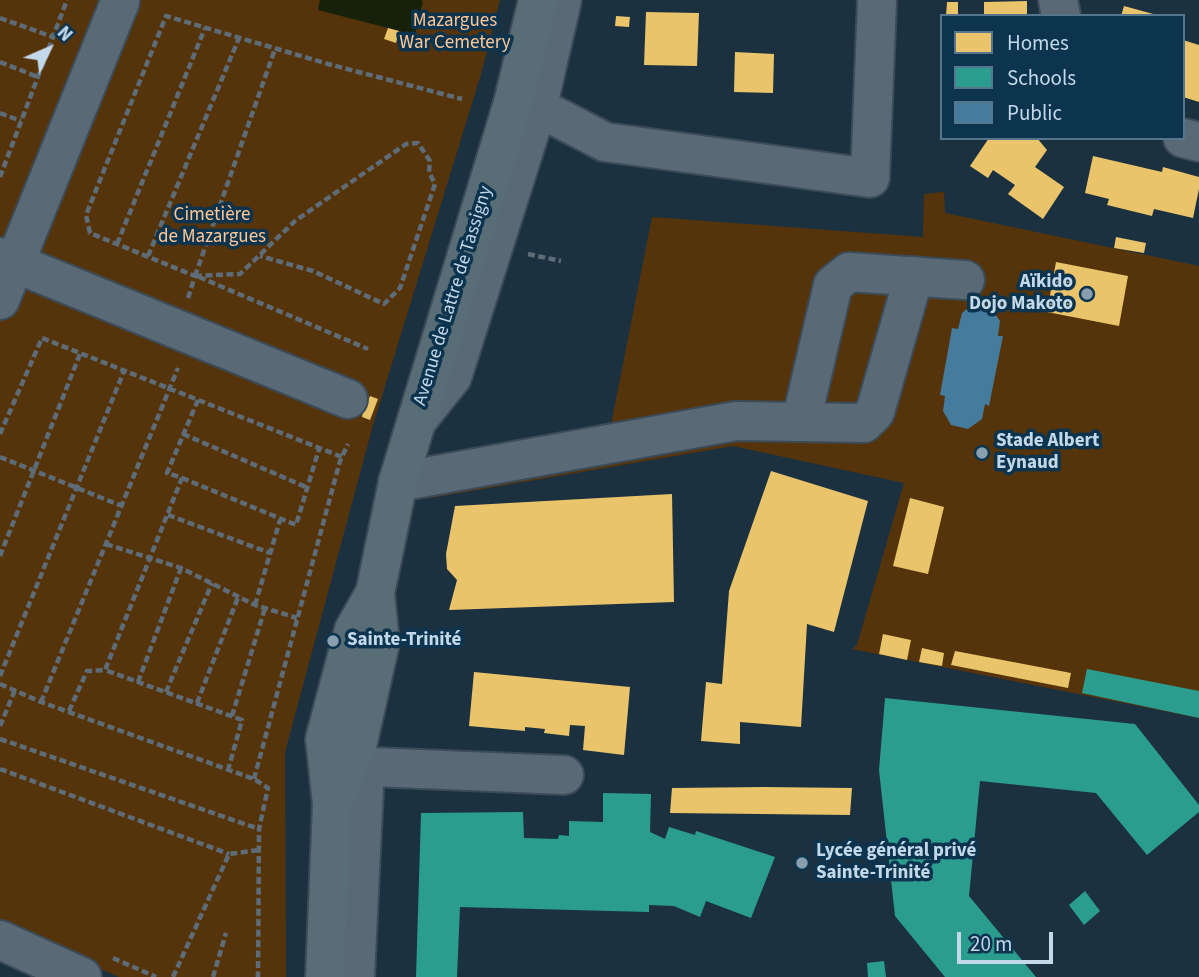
<!DOCTYPE html>
<html>
<head>
<meta charset="utf-8">
<style>
  body { margin:0 }
  #map { position:relative; width:1199px; height:977px; overflow:hidden; background:#1c3140; font-family:"Source Sans 3",sans-serif }
  canvas { display:block }
  .legend { position:absolute; left:940px; top:14px; width:245px; height:126px; box-sizing:border-box; background:#0d344f; border:2px solid #56768d; margin:0; padding:9px 12px; list-style:none; font-size:21px; color:#c3d8e9 }
  .legend li { display:flex; align-items:center; gap:14px; height:35px }
  .legend b { width:35px; border:2px solid #56768d }
  .north { position:absolute; left:14px; top:14px; width:70px; height:70px; -webkit-text-stroke:5px #0d344f; paint-order:stroke; rotate:46deg; font-size:19px; font-weight:700; line-height:28px; text-align:center; color:#c3d8e9 }
  .north::after { content:''; display:block; margin:auto; width:24px; height:32px; background:#c3d8e9; clip-path:polygon(50% 0,100% 100%,50% 72%,0 100%) }
  .scale { position:absolute; left:957px; top:932px; width:96px; height:32px; box-sizing:border-box; border:4px solid #c3d8e9; border-top:0; padding-left:9px; font-size:21px; line-height:24px; white-space:nowrap; color:#c3d8e9; -webkit-text-stroke:5px #0d344f; paint-order:stroke }
</style>
</head>
<body>
<div id="map">
<canvas width="1199" height="977"></canvas>
<ul class="legend">
<li><b style="height:19px;background:#e9c46a"></b>Homes</li>
<li><b style="height:19px;background:#2a9d8f"></b>Schools</li>
<li><b style="height:19px;background:#457b9d"></b>Public</li>
</ul>
<div class="north">N</div>
<div class="scale">20 m</div>
</div>
<script>
const ctx = document.querySelector('canvas').getContext('2d');
ctx.lineJoin = 'round';
function fillPath(path, color) {
  ctx.fillStyle = color;
  ctx.fill(path, 'evenodd');
}
function toPath(rows) {
  const path = new Path2D();
  for (const r of rows) {
    path.moveTo(r[0], r[1]);
    for (let i = 2; i < r.length; i += 2) path.lineTo(r[i], r[i + 1]);
  }
  return path;
}
function strokePath(path, color, width, dash) {
  ctx.strokeStyle = color;
  ctx.lineWidth = width;
  ctx.lineCap = dash ? 'butt' : 'round';
  ctx.setLineDash(dash || []);
  ctx.stroke(path);
}
function write(font, color, halo, rows, align = 'center') {
  ctx.font = font + ' "Source Sans 3",sans-serif';
  ctx.lineWidth = 7;
  ctx.setLineDash([]);
  ctx.textBaseline = 'middle';
  ctx.strokeStyle = halo;
  ctx.fillStyle = color;
  for (const [text, x, y, turn = 0] of rows) {
    ctx.save();
    ctx.translate(x, y);
    ctx.rotate((+turn || 0) * Math.PI / 180);
    ctx.textAlign = isNaN(turn) ? turn : align;
    if (halo) ctx.strokeText(text, 0, 0);
    ctx.fillText(text, 0, 0);
    ctx.restore();
  }
}
const green = toPath([
  [0,0,500,0,481,74,373,425,285,752,286,977,119,977,0,925],
  [944,192,945,213,1199,266,1199,718,852,649,857,645,904,483,733,446,431,498,441,460,610,430,652,217,923,237,924,194]
]);
const water = toPath([
  [320,0,420,0,423,1,415,35,318,10]
]);
const homes = toPath([
  [1027,1,1027,16,984,16,984,2],
  [947,2,958,2,958,16,946,16],
  [1124,6,1157,15,1157,16,1121,16],
  [646,12,699,13,697,66,644,65],
  [616,16,630,17,629,27,615,26],
  [388,28,399,31,396,43,384,39],
  [1183,40,1199,45,1199,102,1183,97],
  [735,52,774,54,773,93,734,92],
  [989,138,1037,138,1047,150,1035,167,1064,187,1043,219,1008,194,1015,185,993,170,988,178,970,166],
  [1093,156,1162,172,1163,167,1199,177,1199,189,1193,218,1154,209,1152,216,1107,205,1109,199,1085,193],
  [1116,237,1146,243,1144,253,1114,248],
  [1056,262,1128,276,1119,326,1047,312],
  [370,396,378,399,370,420,362,417,364,404,367,404],
  [771,471,868,501,834,632,807,624,801,727,740,722,740,744,701,741,706,682,722,684,729,591],
  [672,494,674,602,449,610,457,580,447,569,446,554,455,506],
  [910,498,944,507,928,574,893,566],
  [883,634,911,640,907,660,879,654],
  [922,648,944,653,942,666,919,662],
  [955,651,1071,673,1068,688,951,665],
  [474,672,630,687,624,755,583,750,585,726,570,725,569,736,544,733,545,729,525,727,525,731,469,726],
  [672,788,764,787,852,788,850,815,670,813]
]);
const schools = toPath([
  [1087,669,1199,691,1199,718,1082,693],
  [885,698,1135,724,1199,805,1199,812,1147,855,1096,793,980,781,969,896,1036,977,945,977,895,916,879,770],
  [603,793,651,794,650,832,665,839,669,827,695,835,696,831,775,857,751,918,706,901,700,917,674,906,649,905,649,912,460,907,457,977,416,977,421,813,523,812,524,838,558,839,559,835,569,836,569,821,603,822],
  [1085,891,1100,911,1084,925,1069,905],
  [884,961,886,977,868,977,867,963]
]);
const public = toPath([
  [974,303,990,307,1000,321,998,336,1003,336,989,406,985,404,982,419,968,429,951,425,943,411,945,396,940,395,952,328,958,329,962,313]
]);
const path = toPath([
  [0,18,53,37],
  [0,62,38,77],
  [0,113,21,121],
  [0,177,67,0],
  [117,244,205,28],
  [528,254,561,261],
  [148,256,239,38],
  [195,276,240,274,295,221,406,144,418,143,430,161,429,172,435,184,400,288,384,304,313,271,260,256],
  [195,276,275,49],
  [199,277,368,349],
  [188,298,195,276,90,233,86,215,166,16,328,64,462,99],
  [198,400,167,473,182,478,105,670,242,720,228,770],
  [0,434,42,338,342,457],
  [183,434,306,487],
  [0,457,122,506],
  [182,478,296,525,319,449],
  [168,515,270,553],
  [106,544,181,568,255,605,297,618],
  [0,556,80,354],
  [255,605,280,520],
  [0,676,124,371],
  [138,682,181,568],
  [0,684,41,702,254,779,268,788,259,829,258,977],
  [166,692,212,583],
  [41,702,178,368],
  [197,703,239,595],
  [69,711,87,671,105,670],
  [232,716,265,608],
  [0,726,15,690],
  [0,739,259,829],
  [0,769,229,854],
  [254,779,340,461,348,444],
  [113,958,156,977],
  [173,977,229,854,259,850],
  [213,977,226,933]
]);
const minor = toPath([
  [1058,0,1061,16],
  [513,103,549,113,605,142,870,178,877,0],
  [1183,138,1199,142],
  [0,257,348,399],
  [0,300,120,2],
  [416,422,452,377,537,109,562,0],
  [801,422,864,423,875,412,914,276],
  [398,482,736,421,801,422,833,285,849,272,965,280],
  [348,766,364,788,355,977],
  [348,766,564,775],
  [0,940,82,977]
]);
const major = toPath([
  [332,804,357,746,380,643,375,593,398,482,513,103,538,0],
  [325,977,332,804,325,739,354,630,375,593]
]);
const markers = [
  [1087,294,7,"#899eae"],
  [982,453,7,"#899eae"],
  [333,641,7,"#899eae"],
  [802,863,7,"#899eae"]
];
const parkNames = [
  ["Mazargues",455,22],
  ["War Cemetery",455,44],
  ["Cimetière",212,216],
  ["de Mazargues",212,238]
];
const poiNames = [
  ["Aïkido",1073,283,"right"],
  ["Dojo Makoto",1073,305,"right"],
  ["Stade Albert",996,442],
  ["Eynaud",996,464],
  ["Sainte-Trinité",347,641],
  ["Lycée général privé",816,852],
  ["Sainte-Trinité",816,874]
];
const streetNames = [
  ["Avenue de Lattre de Tassigny",454,296,-73]
];
fillPath(green, '#56340b');
fillPath(water, '#172008');
fillPath(homes, '#e9c46a');
fillPath(schools, '#2a9d8f');
fillPath(public, '#457b9d');
strokePath(minor, '#3b4b57', 42);
strokePath(major, '#3b4b57', 42);
strokePath(path, '#5d6c77', 4.5, [7, 3.5]);
strokePath(minor, '#596976', 38);
strokePath(major, '#586d76', 38);
for (const [x, y, r, color] of markers) {
  const dot = new Path2D();
  dot.arc(x, y, r, 0, 2 * Math.PI);
  ctx.fillStyle = color;
  ctx.fill(dot);
  strokePath(dot, '#0d344f', 2.5);
}
write('19px', '#ffc795', '#0d344f', parkNames);
write('bold 19px', '#c3d8e9', '#0d344f', poiNames, 'left');
write('19px', '#c3d8e9', '#0d344f', streetNames);
</script>
</body>
</html>
